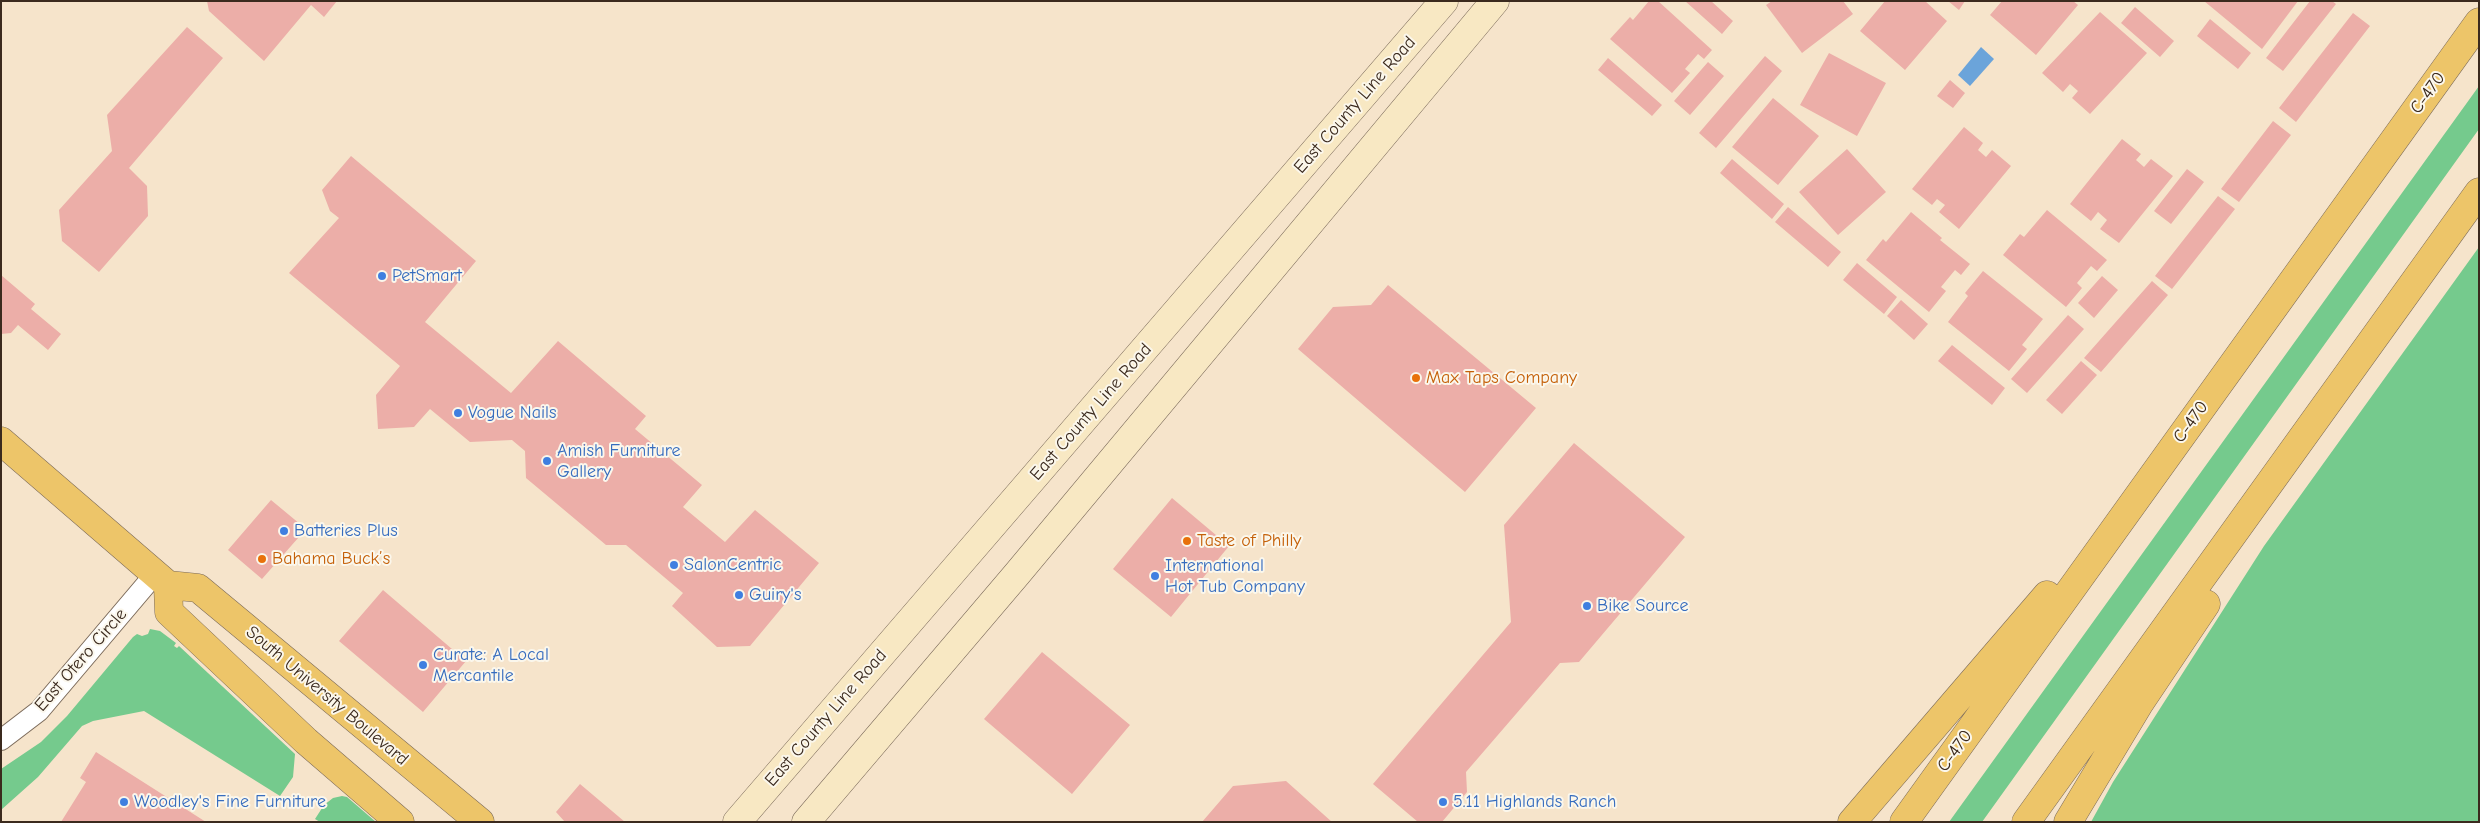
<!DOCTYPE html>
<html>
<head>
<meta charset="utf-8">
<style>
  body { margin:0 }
  #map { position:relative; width:2480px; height:823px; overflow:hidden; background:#f6e4cb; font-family:"Comic Neue",sans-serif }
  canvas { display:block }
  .frame { position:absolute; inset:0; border:2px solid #3b2a1e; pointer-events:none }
</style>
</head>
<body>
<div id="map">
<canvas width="2480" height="823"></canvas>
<div class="frame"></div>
</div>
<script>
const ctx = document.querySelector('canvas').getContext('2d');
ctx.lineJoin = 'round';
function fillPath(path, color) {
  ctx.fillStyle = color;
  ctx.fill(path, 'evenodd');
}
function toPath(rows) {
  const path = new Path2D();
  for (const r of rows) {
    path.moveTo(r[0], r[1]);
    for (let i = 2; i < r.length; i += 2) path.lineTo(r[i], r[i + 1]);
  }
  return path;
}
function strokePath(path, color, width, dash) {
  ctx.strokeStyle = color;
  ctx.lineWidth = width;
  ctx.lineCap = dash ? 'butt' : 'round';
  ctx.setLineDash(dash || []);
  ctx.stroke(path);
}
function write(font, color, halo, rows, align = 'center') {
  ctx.font = font + ' "Comic Neue",sans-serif';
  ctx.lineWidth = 4;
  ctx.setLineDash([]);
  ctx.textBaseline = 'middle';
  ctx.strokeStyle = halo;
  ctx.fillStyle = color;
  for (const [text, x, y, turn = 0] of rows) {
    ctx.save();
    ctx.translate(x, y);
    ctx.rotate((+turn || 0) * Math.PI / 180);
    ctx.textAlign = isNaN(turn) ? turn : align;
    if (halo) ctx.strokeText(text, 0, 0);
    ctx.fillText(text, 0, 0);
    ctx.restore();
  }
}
const green = toPath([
  [2479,86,2479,129,1982,822,1949,822],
  [2479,247,2479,822,2091,822,2113,782,2264,546],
  [150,629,160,631,176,643,174,646,177,648,179,646,295,754,293,777,280,796,144,711,93,721,82,726,38,777,1,810,1,769,41,742,67,716,133,637,137,634,142,636,148,634],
  [342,796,347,797,376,822,320,822,315,819,324,805,333,798]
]);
const water = toPath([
  [1981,47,1994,59,1970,86,1958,75]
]);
const building = toPath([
  [207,1,337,1,324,17,311,5,264,61,209,11],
  [1649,1,1658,1,1712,50,1704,59,1698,54,1685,69,1690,73,1672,93,1610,39,1630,17,1633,20],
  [1685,1,1711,1,1733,21,1722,34],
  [1772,1,1843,1,1853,14,1802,53,1766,5],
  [1885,1,1925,1,1947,21,1905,70,1860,31],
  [1948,1,1965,1,1959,10],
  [2002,1,2073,1,2078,5,2036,55,1990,15],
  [2204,1,2298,1,2262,49],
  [2310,1,2332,1,2336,4,2283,71,2266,58],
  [2135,7,2174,41,2160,57,2121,23],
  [2100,12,2147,53,2090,114,2072,98,2078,91,2070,84,2063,92,2042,73],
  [2353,13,2370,26,2296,122,2279,108],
  [2210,19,2251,53,2238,69,2197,36],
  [187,27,223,58,129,168,147,186,148,216,99,272,62,241,59,210,112,151,107,115],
  [1829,53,1886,83,1857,136,1800,105],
  [1765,56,1782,71,1716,148,1699,133],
  [1608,58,1662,105,1652,116,1598,70],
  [1708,62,1724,76,1690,115,1674,101],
  [1950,80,1965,93,1953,108,1937,96],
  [1773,98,1819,136,1778,185,1732,147],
  [2273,121,2291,135,2239,202,2221,189],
  [1964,127,1983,143,1978,150,1986,157,1992,150,2011,166,1959,229,1939,212,1945,205,1937,199,1932,205,1912,189],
  [2122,139,2141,154,2136,160,2144,167,2151,159,2173,176,2119,243,2100,229,2107,220,2098,212,2091,221,2070,204],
  [1847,149,1886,192,1838,235,1799,192],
  [351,156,476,261,425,322,511,393,558,341,646,416,635,429,702,485,683,507,725,542,755,510,819,563,750,646,717,647,672,606,683,593,626,545,606,545,526,478,525,451,512,440,470,442,430,409,414,427,378,429,376,395,400,366,289,273,339,218,330,211,322,190],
  [1732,159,1784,204,1772,219,1720,173],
  [2187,169,2204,182,2171,224,2154,211],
  [2218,196,2235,209,2172,289,2155,276],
  [1788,207,1841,252,1828,267,1775,222],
  [2047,210,2107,260,2097,271,2091,266,2077,283,2082,288,2066,307,2003,255,2020,234,2024,237],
  [1911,212,1942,238,1940,240,1970,264,1961,275,1955,270,1941,287,1946,291,1929,312,1866,260,1883,239,1886,242],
  [1857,263,1897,297,1884,314,1843,280],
  [1983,271,2043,319,2022,345,2027,349,2009,371,1948,322,1968,296,1965,293],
  [1,275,35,304,31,309,61,334,48,350,18,325,11,333,1,334],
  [2102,276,2118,290,2094,318,2078,303],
  [2152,281,2168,295,2101,372,2084,358],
  [1388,285,1536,408,1465,492,1298,349,1333,307,1371,305],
  [1901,300,1928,324,1914,340,1887,316],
  [2068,315,2084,329,2027,393,2011,379],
  [1952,345,2005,388,1992,405,1938,361],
  [2081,361,2097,375,2062,414,2046,400],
  [1574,443,1685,537,1579,662,1560,663,1466,772,1467,792,1442,822,1418,822,1373,784,1511,622,1504,525],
  [1172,498,1229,546,1171,617,1113,569],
  [271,500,306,529,262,579,228,550],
  [383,590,466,661,423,712,339,641],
  [1042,652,1130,725,1072,794,984,719],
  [96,752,206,822,61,822,86,782,80,778],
  [1286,781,1332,822,1202,822,1233,786],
  [580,784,625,822,565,822,556,812]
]);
const minor = toPath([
  [1,740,39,711,155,574]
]);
const secondary = toPath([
  [737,822,1444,1],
  [806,822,1017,574,1495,1]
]);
const primary = toPath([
  [1,441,168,585,198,588,480,822],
  [168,585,169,612,306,741,400,822]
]);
const motorway = toPath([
  [1852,822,2047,595],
  [1904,822,2479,22],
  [2026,822,2479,192],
  [2068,822,2139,704,2206,604]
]);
const markers = [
  [382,276,5,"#3f7fe0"],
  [1416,378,5,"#e8710a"],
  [458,413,5,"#3f7fe0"],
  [547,461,5,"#3f7fe0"],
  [284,531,5,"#3f7fe0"],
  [1187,541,5,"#e8710a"],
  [262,559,5,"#e8710a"],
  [674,565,5,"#3f7fe0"],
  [1155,576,5,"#3f7fe0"],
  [739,595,5,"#3f7fe0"],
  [1587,606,5,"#3f7fe0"],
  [423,665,5,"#3f7fe0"],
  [124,802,5,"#3f7fe0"],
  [1443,802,5,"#3f7fe0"]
];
const streetNames = [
  ["C-470",2428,93,-54],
  ["East County Line Road",1355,105,-49],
  ["East County Line Road",1091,412,-49],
  ["C-470",2191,422,-54],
  ["East Otero Circle",81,660,-49],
  ["South University Boulevard",327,696,40],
  ["East County Line Road",826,718,-49],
  ["C-470",1955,751,-54]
];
const shopNames = [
  ["PetSmart",392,276],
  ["Vogue Nails",468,413],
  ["Amish Furniture",557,451],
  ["Gallery",557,472],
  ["Batteries Plus",294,531],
  ["SalonCentric",684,565],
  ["International",1165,566],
  ["Hot Tub Company",1165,587],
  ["Guiry's",749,595],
  ["Bike Source",1597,606],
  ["Curate: A Local",433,655],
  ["Mercantile",433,676],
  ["Woodley's Fine Furniture",134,802],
  ["5.11 Highlands Ranch",1453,802]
];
const foodNames = [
  ["Max Taps Company",1426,378],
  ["Taste of Philly",1197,541],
  ["Bahama Buck’s",272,559]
];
fillPath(green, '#75ca8d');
fillPath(water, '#6ba4da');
fillPath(building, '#ecaea8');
strokePath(minor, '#7c6b5b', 22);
strokePath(secondary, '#7c6b5b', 29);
strokePath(primary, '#7c6b5b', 29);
strokePath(motorway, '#7c6b5b', 29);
strokePath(minor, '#fff', 20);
strokePath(secondary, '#f8e8c3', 28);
strokePath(primary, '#edc569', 28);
strokePath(motorway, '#edc569', 28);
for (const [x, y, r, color] of markers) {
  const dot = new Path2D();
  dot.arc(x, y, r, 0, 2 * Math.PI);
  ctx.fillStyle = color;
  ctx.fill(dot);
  strokePath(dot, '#fbf7ec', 2);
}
write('18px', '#3b2a1e', '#fbf7ec', streetNames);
write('18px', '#366cbe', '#fbf7ec', shopNames, 'left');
write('18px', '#c56008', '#fbf7ec', foodNames, 'left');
</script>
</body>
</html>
